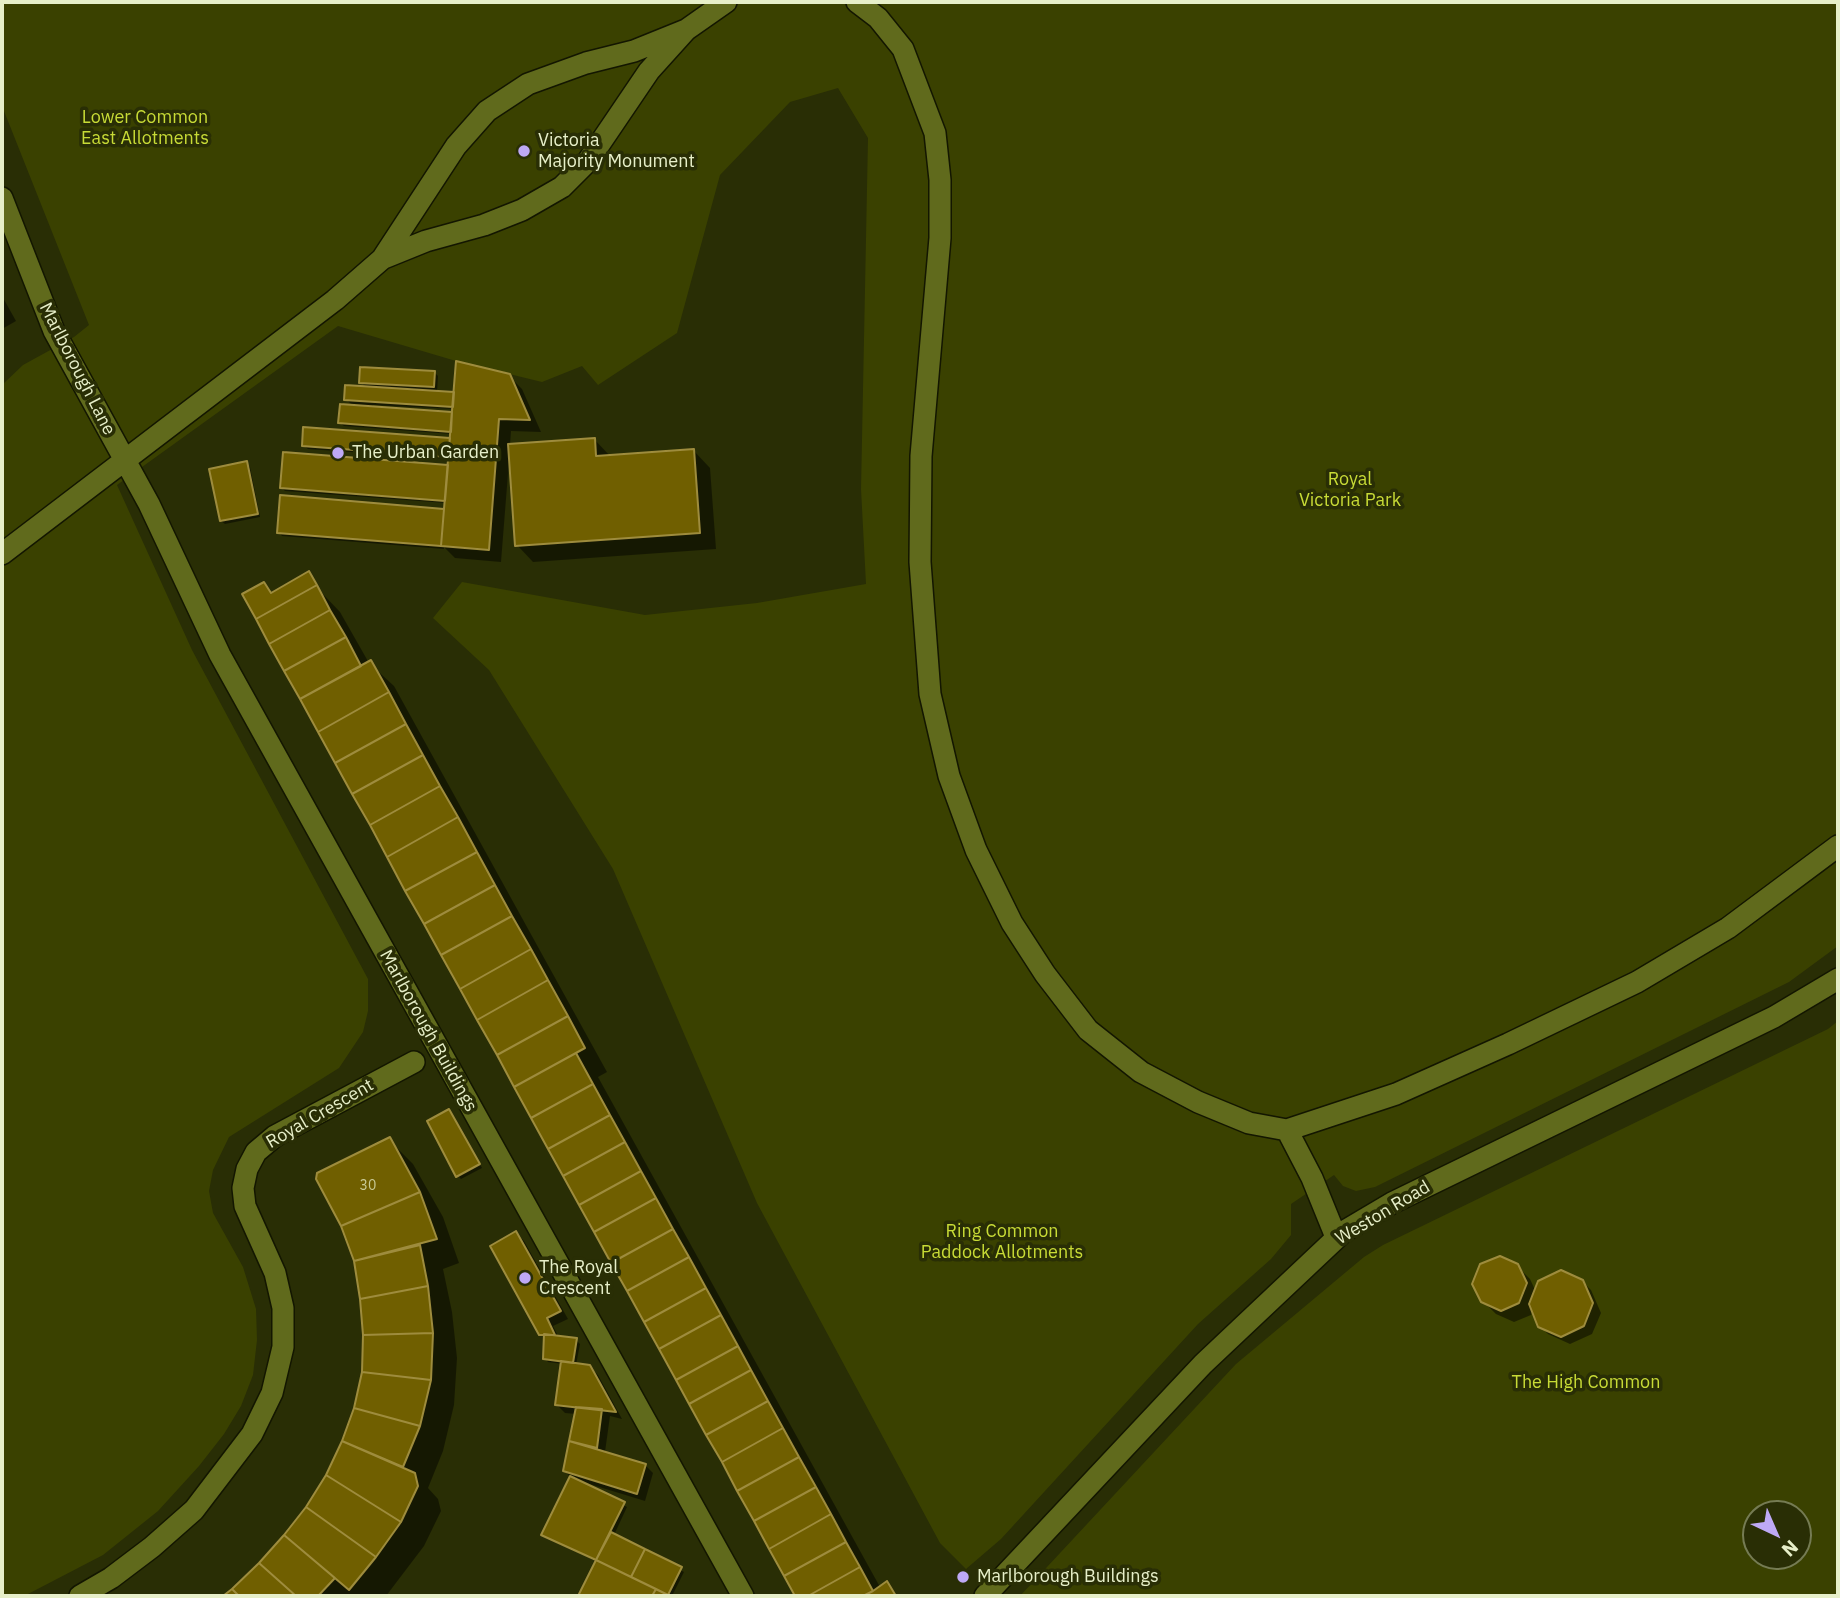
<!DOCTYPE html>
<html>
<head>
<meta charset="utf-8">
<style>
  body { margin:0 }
  #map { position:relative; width:1840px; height:1598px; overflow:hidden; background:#292e05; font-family:"IBM Plex Sans",sans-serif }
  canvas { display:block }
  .frame { position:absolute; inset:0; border:4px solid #e7efc9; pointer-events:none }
  .north { position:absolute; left:1742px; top:1500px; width:70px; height:70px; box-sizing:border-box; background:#292e05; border:2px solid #757b53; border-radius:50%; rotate:136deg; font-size:19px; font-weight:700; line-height:28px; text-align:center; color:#e7efc9 }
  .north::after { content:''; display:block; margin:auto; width:24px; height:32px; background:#bea9f5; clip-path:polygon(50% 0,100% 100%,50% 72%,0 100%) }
</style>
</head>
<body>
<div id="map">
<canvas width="1840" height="1598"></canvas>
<div class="frame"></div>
<div class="north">N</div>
</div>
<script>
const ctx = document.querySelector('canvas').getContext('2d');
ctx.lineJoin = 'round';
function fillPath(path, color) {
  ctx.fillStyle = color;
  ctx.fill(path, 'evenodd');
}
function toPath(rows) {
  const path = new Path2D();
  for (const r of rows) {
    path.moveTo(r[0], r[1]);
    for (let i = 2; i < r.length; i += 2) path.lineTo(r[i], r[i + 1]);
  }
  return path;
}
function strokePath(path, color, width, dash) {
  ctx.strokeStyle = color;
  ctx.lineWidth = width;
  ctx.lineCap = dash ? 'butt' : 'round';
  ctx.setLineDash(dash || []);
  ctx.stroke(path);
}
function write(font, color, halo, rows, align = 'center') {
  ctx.font = font + ' "IBM Plex Sans",sans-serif';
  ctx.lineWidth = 7;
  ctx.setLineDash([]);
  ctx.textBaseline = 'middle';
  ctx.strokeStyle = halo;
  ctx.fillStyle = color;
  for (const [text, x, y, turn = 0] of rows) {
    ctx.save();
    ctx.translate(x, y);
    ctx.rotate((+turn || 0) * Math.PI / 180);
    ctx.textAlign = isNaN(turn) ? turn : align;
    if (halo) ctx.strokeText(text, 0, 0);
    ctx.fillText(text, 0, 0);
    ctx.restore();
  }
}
const green = toPath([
  [2,2,1838,2,1838,946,1789,982,1375,1187,1356,1191,1343,1186,1334,1175,1291,1204,1291,1235,1271,1259,1198,1324,1001,1539,966,1569,940,1543,757,1203,613,869,489,670,433,618,462,582,645,615,757,603,866,584,861,489,868,138,838,88,790,102,720,175,677,333,598,385,582,366,542,382,456,361,338,326,117,485,192,650,368,979,368,1011,363,1032,339,1068,229,1137,213,1170,209,1191,213,1213,243,1267,256,1309,257,1340,253,1375,241,1406,224,1434,199,1466,158,1511,103,1555,28,1594,2,1596,2,385,23,365,74,337,89,325,2,106],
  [1838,1021,1838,1596,1020,1596,1236,1364,1364,1257,1383,1245,1828,1029],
  [1756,1514,1798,1514,1798,1556,1756,1556]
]);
const shadow = toPath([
  [2,296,16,321,2,329],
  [434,372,438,376,437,393,455,394,509,376,522,389,541,432,511,431,510,445,594,439,611,457,694,451,710,468,716,549,533,562,517,545,511,461,509,461,501,562,455,558,444,547,444,549,282,536,279,532,445,513,446,503,285,491,282,488,449,467,450,459,308,449,304,446,451,440,452,434,344,426,340,423,353,406,346,399,367,388,361,382],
  [373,405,454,409,454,414,373,408],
  [246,463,250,467,260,517,225,524,221,521],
  [264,584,272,594,320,591,340,612,369,663,394,686,607,1072,598,1077,880,1587,890,1587,896,1596,797,1596,244,595],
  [452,1115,482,1168,461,1179,458,1176],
  [389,1140,413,1164,443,1217,459,1263,443,1269,452,1312,457,1358,454,1405,443,1451,428,1488,438,1499,441,1511,424,1546,386,1596,226,1596,260,1564,308,1508,328,1476,356,1408,363,1372,365,1335,356,1261,342,1225],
  [516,1233,524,1241,568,1319,553,1326,559,1338,576,1340,580,1344,576,1365,589,1366,598,1375,622,1419,610,1416,605,1452,645,1465,653,1473,645,1501,583,1482,582,1484,627,1507,614,1535,684,1572,672,1596,580,1596,597,1562,543,1534,572,1478,564,1471,576,1414,565,1413,557,1405,563,1364,548,1362,545,1358,546,1339,540,1334],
  [1517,1266,1530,1279,1536,1292,1582,1281,1591,1290,1601,1313,1592,1334,1570,1344,1548,1334,1540,1326,1533,1309,1531,1315,1514,1322,1496,1314,1483,1301]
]);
const building = toPath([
  [456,361,510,374,530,420,499,419,489,550,441,546,456,361],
  [360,367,435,371,434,387,359,383,360,367],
  [345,385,454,392,453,407,344,400,345,385],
  [340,404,452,412,451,432,338,423,340,404],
  [303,427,450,438,448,457,302,446,303,427],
  [595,438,596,456,694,449,700,533,515,546,508,444,595,438],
  [283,452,448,465,445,501,280,488,283,452],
  [247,461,258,514,220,521,209,469,247,461],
  [280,495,444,509,441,546,277,533,280,495],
  [309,571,317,585,256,619,242,594,264,582,271,593,309,571],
  [317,585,330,610,269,644,256,619,317,585],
  [330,610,346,637,284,671,269,644,330,610],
  [346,637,361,666,300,699,284,671,346,637],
  [371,660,389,692,318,732,300,699,371,660],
  [389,692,406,724,335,763,318,732,389,692],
  [406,724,423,755,352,794,335,763,406,724],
  [423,755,440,786,370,825,352,794,423,755],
  [440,786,458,817,387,857,370,825,440,786],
  [458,817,477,852,405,891,387,857,458,817],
  [477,852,495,885,424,924,405,891,477,852],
  [495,885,512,916,441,955,424,924,495,885],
  [512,916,531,949,460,989,441,955,512,916],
  [531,949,548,980,477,1020,460,989,531,949],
  [548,980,568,1016,497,1055,477,1020,548,980],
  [568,1016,585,1048,514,1087,497,1055,568,1016],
  [576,1053,593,1084,531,1118,514,1087,576,1053],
  [593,1084,610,1115,548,1149,531,1118,593,1084],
  [449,1109,480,1164,456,1177,427,1121,449,1109],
  [610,1115,625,1142,563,1176,548,1149,610,1115],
  [390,1137,420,1192,341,1226,316,1179,317,1173,390,1137],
  [625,1142,641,1171,579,1205,563,1176,625,1142],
  [641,1171,656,1198,594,1232,579,1205,641,1171],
  [420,1192,437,1239,354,1261,341,1226,420,1192],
  [656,1198,673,1229,611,1263,594,1232,656,1198],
  [673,1229,689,1257,627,1291,611,1263,673,1229],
  [516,1231,561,1311,547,1318,555,1335,539,1335,490,1246,516,1231],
  [420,1245,428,1286,360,1299,354,1261,420,1245],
  [1500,1256,1518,1264,1527,1283,1519,1303,1501,1311,1481,1302,1472,1284,1480,1264,1500,1256],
  [689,1257,706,1288,644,1322,627,1291,689,1257],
  [1561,1270,1583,1280,1593,1303,1584,1326,1561,1337,1538,1327,1529,1304,1538,1281,1561,1270],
  [428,1286,433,1333,363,1335,360,1299,428,1286],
  [706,1288,721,1315,659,1349,644,1322,706,1288],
  [721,1315,738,1346,676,1380,659,1349,721,1315],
  [433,1333,431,1380,362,1372,363,1335,433,1333],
  [544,1334,577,1338,573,1363,543,1359,544,1334],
  [738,1346,751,1370,689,1404,676,1380,738,1346],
  [561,1361,590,1365,616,1412,555,1405,561,1361],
  [751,1370,768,1401,706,1435,689,1404,751,1370],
  [362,1372,431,1380,420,1426,354,1408,362,1372],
  [768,1401,783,1428,722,1462,706,1435,768,1401],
  [576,1407,602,1409,597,1448,569,1441,576,1407],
  [354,1408,420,1426,403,1467,342,1441,354,1408],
  [783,1428,799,1457,737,1491,722,1462,783,1428],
  [342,1441,415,1473,418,1486,401,1522,326,1475,342,1441],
  [569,1441,646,1464,637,1494,563,1471,569,1441],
  [799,1457,816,1487,754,1521,737,1491,799,1457],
  [326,1475,401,1522,376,1557,306,1507,326,1475],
  [570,1476,625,1502,596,1560,541,1535,570,1476],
  [816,1487,831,1514,769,1549,754,1521,816,1487],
  [306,1507,376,1557,349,1590,284,1535,306,1507],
  [831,1514,846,1542,784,1576,769,1549,831,1514],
  [611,1532,645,1549,631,1577,596,1560,611,1532],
  [284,1535,335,1578,318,1596,296,1596,259,1563,284,1535],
  [846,1542,860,1567,808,1596,795,1596,784,1576,846,1542],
  [645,1549,682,1567,668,1595,631,1577,645,1549],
  [596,1560,656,1589,652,1596,578,1596,596,1560],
  [259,1563,296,1596,239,1596,232,1589,259,1563],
  [860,1567,873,1591,863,1596,808,1596,860,1567],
  [887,1581,896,1596,863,1596,873,1591,887,1581],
  [232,1589,239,1596,223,1596,232,1589],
  [656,1589,670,1596,652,1596,656,1589]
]);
const minor = toPath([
  [857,2,878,18,903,49,935,133,940,180,940,238,921,456,920,562,930,694,949,776,976,850,1012,923,1045,974,1088,1030,1141,1072,1198,1102,1249,1123,1287,1130,1396,1094,1508,1044,1637,982,1728,928,1838,846],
  [2,198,54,331,149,504,220,655,743,1596],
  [384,258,426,241,484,225,522,210,562,187,588,161,649,71,686,30,726,2],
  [2,554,335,300,382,259,456,146,487,111,528,84,586,63,634,51,686,30],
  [1287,1130,1312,1178,1336,1237],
  [80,1596,111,1578,152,1547,194,1510,252,1434,272,1393,283,1347,283,1308,275,1273,245,1206,243,1188,247,1169,256,1152,275,1136,414,1062],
  [985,1596,1203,1364,1343,1232,1392,1203,1774,1017,1838,979]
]);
const markers = [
  [524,151,7,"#bea9f5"],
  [338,453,7,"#bea9f5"],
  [525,1278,7,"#bea9f5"],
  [963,1577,7,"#bea9f5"]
];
const numberNames = [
  ["30",368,1186]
];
const parkNames = [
  ["Lower Common",145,118],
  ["East Allotments",145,139],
  ["Royal",1350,480],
  ["Victoria Park",1350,501],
  ["Ring Common",1002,1232],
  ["Paddock Allotments",1002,1253],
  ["The High Common",1586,1383]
];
const poiNames = [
  ["Victoria",538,141],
  ["Majority Monument",538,162],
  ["The Urban Garden",352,453],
  ["The Royal",539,1268],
  ["Crescent",539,1289],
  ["Marlborough Buildings",977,1577]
];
const streetNames = [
  ["Marlborough Lane",77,369,63],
  ["Marlborough Buildings",428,1031,61],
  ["Royal Crescent",320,1114,-30],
  ["Weston Road",1383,1213,-31]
];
fillPath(green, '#3a4100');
fillPath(shadow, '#0007');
fillPath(building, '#705f00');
strokePath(building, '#9e8c3d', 2);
strokePath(minor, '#131601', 24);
strokePath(minor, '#606a1c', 21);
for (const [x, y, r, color] of markers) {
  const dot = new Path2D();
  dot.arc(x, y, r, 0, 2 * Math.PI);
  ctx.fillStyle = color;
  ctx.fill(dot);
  strokePath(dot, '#292e05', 2.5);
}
write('14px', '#c9cb97', null, numberNames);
write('18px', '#c8db36', '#292e05', parkNames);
write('18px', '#e7efc9', '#292e05', poiNames, 'left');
write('18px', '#e7efc9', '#292e05', streetNames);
</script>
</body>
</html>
